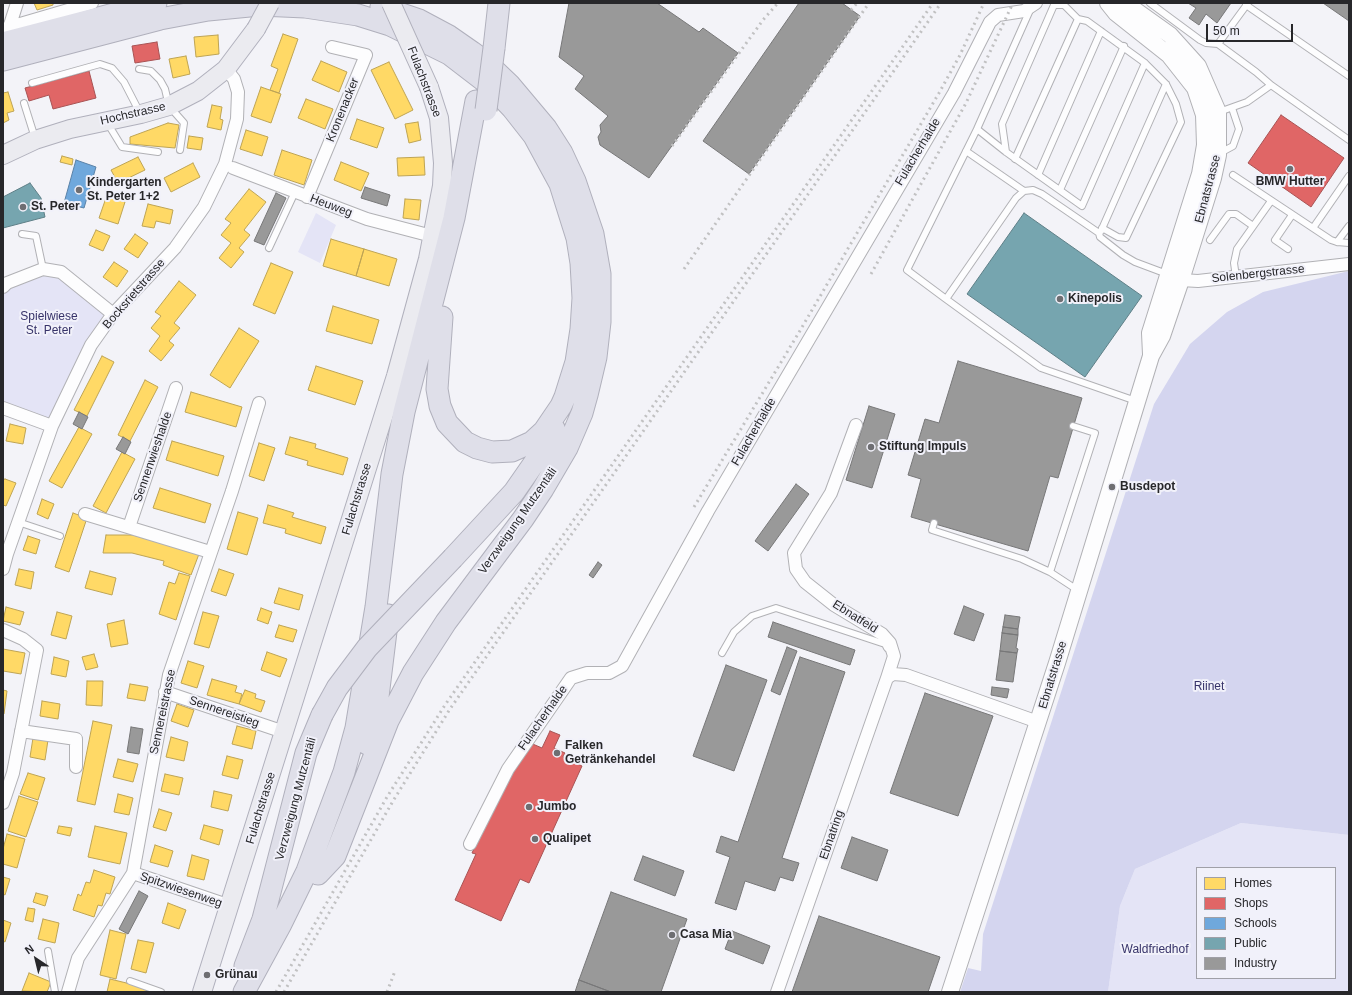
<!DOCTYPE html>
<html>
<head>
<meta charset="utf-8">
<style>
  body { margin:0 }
  #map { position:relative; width:1352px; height:995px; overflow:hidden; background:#f3f3f8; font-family:Arial,sans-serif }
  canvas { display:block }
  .frame { position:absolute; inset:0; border:4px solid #27272a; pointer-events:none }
  .legend { position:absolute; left:1196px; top:867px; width:140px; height:112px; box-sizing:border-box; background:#f1f1fa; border:1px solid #a0a0a7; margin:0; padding:5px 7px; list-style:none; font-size:12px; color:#27272a }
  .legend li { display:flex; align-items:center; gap:8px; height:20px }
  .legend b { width:20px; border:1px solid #a0a0a7 }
  .north { position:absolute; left:16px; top:939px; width:40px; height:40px; -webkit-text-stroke:3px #f1f1fa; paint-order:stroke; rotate:325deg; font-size:11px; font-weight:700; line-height:16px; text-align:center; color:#27272a }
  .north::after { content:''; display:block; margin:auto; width:14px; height:18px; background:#27272a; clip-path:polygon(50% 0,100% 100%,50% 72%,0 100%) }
  .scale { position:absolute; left:1206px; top:24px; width:87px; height:18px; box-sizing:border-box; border:2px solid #27272a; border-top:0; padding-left:5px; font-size:12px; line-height:14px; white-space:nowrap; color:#27272a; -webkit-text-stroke:3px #f1f1fa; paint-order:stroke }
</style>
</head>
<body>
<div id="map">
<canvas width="1352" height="995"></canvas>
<div class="frame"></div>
<ul class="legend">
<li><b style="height:11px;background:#ffd966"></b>Homes</li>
<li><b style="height:11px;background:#e06666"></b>Shops</li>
<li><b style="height:11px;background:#6fa8dc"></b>Schools</li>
<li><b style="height:11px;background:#76a5af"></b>Public</li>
<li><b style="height:11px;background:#999"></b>Industry</li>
</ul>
<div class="north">N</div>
<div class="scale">50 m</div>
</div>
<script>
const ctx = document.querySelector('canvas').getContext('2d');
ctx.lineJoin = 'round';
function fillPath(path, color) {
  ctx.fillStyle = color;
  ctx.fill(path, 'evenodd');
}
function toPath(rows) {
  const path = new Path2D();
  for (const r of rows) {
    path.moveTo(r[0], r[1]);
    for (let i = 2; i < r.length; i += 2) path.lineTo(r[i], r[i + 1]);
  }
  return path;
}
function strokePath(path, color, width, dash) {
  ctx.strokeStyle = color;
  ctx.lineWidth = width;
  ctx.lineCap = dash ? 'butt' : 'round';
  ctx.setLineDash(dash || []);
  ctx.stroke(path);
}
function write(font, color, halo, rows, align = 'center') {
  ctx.font = font + ' Arial,sans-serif';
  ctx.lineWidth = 4;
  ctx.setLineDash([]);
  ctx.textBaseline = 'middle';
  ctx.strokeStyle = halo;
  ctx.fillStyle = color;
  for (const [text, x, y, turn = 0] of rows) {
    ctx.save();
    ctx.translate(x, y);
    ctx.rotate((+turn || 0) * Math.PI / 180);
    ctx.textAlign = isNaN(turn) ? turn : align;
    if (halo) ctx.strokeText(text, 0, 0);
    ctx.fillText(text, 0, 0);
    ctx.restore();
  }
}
const green = toPath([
  [316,213,336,225,320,263,298,252],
  [32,272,61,272,113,314,52,426,3,408,3,287],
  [1241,823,1349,835,1349,992,1108,992,1120,906,1135,869],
  [1197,868,1335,868,1335,978,1197,978]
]);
const forest = toPath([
  [1349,271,1349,835,1241,823,1135,869,1120,906,1108,992,960,992,968,968,981,971,983,934,1154,404,1190,344,1227,312,1263,292]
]);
const homes = toPath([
  [34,3,53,3,53,5,37,10,34,3],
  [283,34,298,39,279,93,270,90,278,69,271,66,283,34],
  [218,35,219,54,196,57,194,37,218,35],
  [186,56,190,74,173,78,169,59,186,56],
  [321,61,347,72,339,92,312,80,321,61],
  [389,62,413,110,395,119,371,70,389,62],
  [261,87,281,94,271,123,251,116,261,87],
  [8,92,14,111,7,113,9,120,3,123,3,93,8,92],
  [306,99,333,109,325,129,298,118,306,99],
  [212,105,222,107,220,119,223,120,221,130,207,127,212,105],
  [357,119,384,128,377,148,350,139,357,119],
  [418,122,421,140,409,143,405,124,418,122],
  [168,123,179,125,175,148,130,144,130,137,168,123],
  [246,130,268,137,262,156,240,149,246,130],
  [189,136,203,138,201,150,187,148,189,136],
  [282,150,312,160,304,185,274,175,282,150],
  [62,156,73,159,72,165,60,162,62,156],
  [138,157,145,170,118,183,111,170,138,157],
  [424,157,425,175,398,176,397,158,424,157],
  [341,162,369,173,361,191,334,180,341,162],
  [193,163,200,177,171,192,164,178,193,163],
  [249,189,266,202,244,230,250,235,239,248,244,252,231,268,219,258,231,243,221,235,231,223,225,219,249,189],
  [107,195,125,202,118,224,99,218,107,195],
  [405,199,421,200,419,220,403,218,405,199],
  [148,204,173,210,170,224,156,221,154,228,142,226,148,204],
  [96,230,110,236,103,251,89,245,96,230],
  [135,234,148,243,138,258,124,249,135,234],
  [331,239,364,249,356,276,323,266,331,239],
  [364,249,397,259,389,286,356,276,364,249],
  [114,262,128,271,117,287,103,277,114,262],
  [271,263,293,272,275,314,253,305,271,263],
  [179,281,196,295,174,323,180,328,169,341,174,345,161,361,149,351,160,336,151,328,161,316,155,312,179,281],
  [333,306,379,320,372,344,326,331,333,306],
  [239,328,259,341,230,388,210,375,239,328],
  [102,356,114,362,87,416,74,410,102,356],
  [316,366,363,381,355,405,308,390,316,366],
  [145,380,158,387,130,441,118,435,145,380],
  [191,392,242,407,236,427,185,412,191,392],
  [10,424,26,428,23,444,6,441,10,424],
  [79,427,92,434,62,488,49,481,79,427],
  [290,437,316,444,315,448,348,458,343,475,307,465,308,461,285,454,290,437],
  [172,441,224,456,218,476,166,460,172,441],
  [259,443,275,448,264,481,249,476,259,443],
  [122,452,135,459,106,513,93,506,122,452],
  [5,479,16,483,6,506,3,505,3,480,5,479],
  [160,488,211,504,205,523,153,508,160,488],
  [42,499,54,504,48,519,37,514,42,499],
  [268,505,294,513,292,517,326,527,321,544,285,533,286,529,263,523,268,505],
  [238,512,258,518,247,555,227,549,238,512],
  [73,513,87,518,69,572,55,567,73,513],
  [106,535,133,535,199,554,191,575,163,565,164,561,132,553,103,553,106,535],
  [28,536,40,540,36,554,23,550,28,536],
  [19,569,34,572,31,589,15,585,19,569],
  [219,569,234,574,226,596,211,591,219,569],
  [90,571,116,578,112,595,85,588,90,571],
  [179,573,190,576,176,620,159,614,169,582,175,584,179,573],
  [279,588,303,595,299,610,274,603,279,588],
  [6,607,24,612,20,625,3,621,6,607],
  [261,608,272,612,268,624,257,620,261,608],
  [57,612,72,616,66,639,51,635,57,612],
  [203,612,219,616,209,648,194,644,203,612],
  [124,620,128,644,111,647,107,624,124,620],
  [279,625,297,630,293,642,275,637,279,625],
  [3,649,25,653,21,674,3,671,3,649],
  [267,652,287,659,280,677,261,670,267,652],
  [94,654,98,667,86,670,82,657,94,654],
  [54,657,69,661,66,677,51,674,54,657],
  [188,661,204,666,197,688,181,683,188,661],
  [212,679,237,686,235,692,242,694,239,704,207,695,212,679],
  [87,681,103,681,102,706,86,705,87,681],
  [130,684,148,687,145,701,127,698,130,684],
  [3,690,7,691,4,714,3,713,3,690],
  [245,690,256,694,255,698,265,701,261,712,239,704,245,690],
  [42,701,60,704,58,719,40,716,42,701],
  [177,704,194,710,188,727,171,721,177,704],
  [93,721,112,725,95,805,77,801,93,721],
  [237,726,256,731,252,749,232,744,237,726],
  [171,737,188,742,184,761,166,757,171,737],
  [33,738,48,740,45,760,30,757,33,738],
  [227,756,243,760,238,779,222,775,227,756],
  [118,759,138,764,133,782,113,777,118,759],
  [28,773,45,778,38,800,20,794,28,773],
  [165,774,183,778,179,795,161,791,165,774],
  [214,791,232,795,228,811,211,807,214,791],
  [118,794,133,798,129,815,114,812,118,794],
  [19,796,38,802,26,837,8,831,19,796],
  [159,809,172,813,166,831,153,827,159,809],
  [204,825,223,830,219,845,200,839,204,825],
  [59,826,72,828,70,836,57,833,59,826],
  [95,826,127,833,120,864,88,857,95,826],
  [7,834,25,839,17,868,3,864,3,849,7,834],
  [155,845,173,851,168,867,150,862,155,845],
  [192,855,209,860,204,880,187,876,192,855],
  [94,870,115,877,110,894,106,893,102,906,98,905,94,917,73,910,78,894,81,896,86,882,90,883,94,870],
  [3,877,10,879,5,895,3,894,3,877],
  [36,893,48,896,45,906,33,902,36,893],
  [168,903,186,910,179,929,162,923,168,903],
  [28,908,35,909,33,922,25,920,28,908],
  [43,919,59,923,55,943,38,939,43,919],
  [3,920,11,923,5,942,3,941,3,920],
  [110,930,126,934,116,979,100,975,110,930],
  [138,940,154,943,146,973,131,969,138,940],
  [29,973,51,982,47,992,22,991,29,973],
  [110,979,147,988,146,992,107,992,110,979]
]);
const shops = toPath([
  [157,42,160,59,135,63,132,46,157,42],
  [89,71,96,98,53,109,49,95,29,101,25,88,89,71],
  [1281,115,1344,158,1311,207,1248,163,1281,115],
  [550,731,560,735,554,748,565,753,563,757,582,766,529,883,520,879,501,921,455,900,476,854,472,853,506,779,516,765,518,766,528,742,542,748,550,731]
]);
const schools = toPath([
  [76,160,96,167,84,208,64,203,76,160]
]);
const public = toPath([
  [30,183,41,198,45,217,3,228,3,197,30,183],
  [1024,213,1142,296,1085,377,967,294,1024,213]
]);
const industry = toPath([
  [569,3,657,3,699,32,703,28,738,53,649,178,600,145,598,137,601,132,600,125,608,116,575,89,584,76,559,57,569,3],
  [799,3,842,3,860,16,749,174,703,141,799,3],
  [1188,3,1231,3,1217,23,1206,14,1199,25,1189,18,1196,8,1188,3],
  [1323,3,1349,3,1349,21,1323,3],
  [365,187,390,195,387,206,361,198,365,187],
  [276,193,286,198,264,245,254,241,276,193],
  [958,361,1082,398,1058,478,1050,476,1028,551,911,517,921,479,908,475,925,419,939,423,958,361],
  [869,406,895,414,872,488,846,480,869,406],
  [79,412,88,417,82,429,73,424,79,412],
  [123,437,131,442,125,454,116,449,123,437],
  [796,484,809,494,768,551,755,541,796,484],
  [598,562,602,565,593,578,589,575,598,562],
  [964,606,984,614,974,641,954,634,964,606],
  [1005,615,1020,617,1018,629,1003,627,1005,615],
  [773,622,855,650,850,665,768,637,773,622],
  [1003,627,1018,629,1018,635,1002,633,1003,627],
  [1002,633,1018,635,1016,648,1018,649,1017,653,1000,651,1002,633],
  [787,647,797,651,780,695,771,691,787,647],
  [1000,651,1017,653,1013,682,996,680,1000,651],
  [800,657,845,672,782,858,799,863,793,881,780,877,775,891,745,881,736,910,715,903,730,857,716,852,721,836,738,842,800,657],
  [726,665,767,680,734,771,693,756,726,665],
  [992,687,1009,689,1007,698,991,695,992,687],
  [925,693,993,716,958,816,890,793,925,693],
  [131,727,143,729,139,754,127,752,131,727],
  [852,837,888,850,877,881,841,868,852,837],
  [643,856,684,871,675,896,634,880,643,856],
  [139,891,148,896,128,934,119,929,139,891],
  [611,892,687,919,661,992,611,992,579,980,611,892],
  [819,916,940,957,928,992,792,992,819,916],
  [732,931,770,946,763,964,725,949,732,931],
  [579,980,611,992,575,992,579,980]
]);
const lane = toPath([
  [1150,3,1200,40,1206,43,1218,44],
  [1248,3,1218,44,1256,72,1271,85],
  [1246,5,1349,76],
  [1078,19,1087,21,1145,63],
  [139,69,151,71,160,80,165,89,169,106,184,123,180,150],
  [32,83,100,64,112,68,124,82,140,113],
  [24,103,35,138],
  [1219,112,1247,102,1271,85,1349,140],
  [108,124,122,147,158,152],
  [977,129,1006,152,1082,206,1145,63,1166,84,1176,104,1181,122,1126,238,1118,237,1102,228],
  [966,151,1024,191],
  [1006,152,1002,124,1054,5,1064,5,1078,19,1015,159],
  [1220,153,1233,146,1239,129,1232,108],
  [1038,175,1101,31],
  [1233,175,1331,240,1337,242,1349,243],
  [1060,190,1124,46],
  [1313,228,1349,176],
  [1101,231,1166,84],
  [22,234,36,236,43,269],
  [1210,240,1229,214,1236,214,1253,226],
  [1337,242,1349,226],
  [269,248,295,192],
  [1288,249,1275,240,1292,215],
  [1236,277,1234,263,1237,249,1271,201],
  [946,299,907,270,977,129,1030,10],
  [1136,401,1041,368,946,299,1016,198,1024,191,1033,190,1042,194,1099,233,1100,237,1123,255,1135,262,1167,274],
  [18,522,60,536],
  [934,523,932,530,1022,559,1050,572,1079,591],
  [1050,572,1095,433,1073,426],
  [722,653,734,632,752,616,776,608,885,644,887,648],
  [48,951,55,992],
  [130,981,161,992]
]);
const street = toPath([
  [9,28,17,3],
  [3,29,92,3],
  [233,168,367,219,432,236],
  [307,197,366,55,332,47],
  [1174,277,1181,280,1198,281,1349,264],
  [3,287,7,283,43,269,61,272,113,314],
  [3,408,52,426],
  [856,425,831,493,794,553,796,569,805,582,834,605,882,634,890,643,894,656,887,678],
  [85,514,210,552],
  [129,527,176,388],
  [3,569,7,554,52,426,91,345,113,314,175,248,204,207,225,164,237,119,238,92,234,79,226,69],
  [3,630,23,639,37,650,13,773,3,803],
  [165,692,284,732],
  [21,731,76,739,76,767],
  [470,844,508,769,571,678,587,673,609,673,622,666,708,511,954,93,990,22,998,15,1024,11,1036,3],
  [133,873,230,906],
  [68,992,78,958,133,873,169,675,232,491,259,403],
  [777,992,887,678,893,674,906,675,1038,722]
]);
const secondary = toPath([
  [1108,3,1116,13,1169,55,1195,88,1204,115,1205,145,1200,174,1150,333,1151,354],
  [950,992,1057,663,1151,356,1162,336,1181,280,1213,178,1218,155,1218,112,1198,66,1170,35,1125,3]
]);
const primary = toPath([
  [3,155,35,140,70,129,141,114,169,106,198,91,226,69,256,29],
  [202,992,396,376,428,259,442,186,443,163,439,118,429,87]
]);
const highway = toPath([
  [3,43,156,3],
  [494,48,499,3],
  [3,60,160,19,208,10,260,5,305,7,358,15,390,25,449,54,492,87,512,108,534,136,560,184,577,238,581,263,583,298,581,329,576,362,565,397,561,406,544,431,532,442,512,451,492,452,477,448,465,442,447,423,440,406,437,389,442,317],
  [453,558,514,492,539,456,554,428],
  [367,744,377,705,388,615],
  [318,874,335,856,388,721,413,673,446,622,523,519,543,489,567,448,582,413,587,395,596,357,600,322,600,274,593,234,575,181,562,153,546,128,509,84,488,64,472,52,449,36,419,20,381,7],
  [245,966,263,919,306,753,322,715],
  [244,992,281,924,307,871,344,772,356,728,376,607,392,474,404,412,454,218,476,101]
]);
const rail = toPath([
  [851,10,857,3],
  [672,146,763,20,778,3],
  [684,269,869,3],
  [871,274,966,103,1013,3],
  [694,507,798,334,939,93,960,55,984,3],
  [276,992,387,797,445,705,933,3],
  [284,992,393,801,450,709,941,3],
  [387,992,395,971]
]);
const primaryBridge = toPath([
  [391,3,429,87],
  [256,29,270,3]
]);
const highwayBridge = toPath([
  [486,110,494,48],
  [322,715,337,688,367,648,453,558]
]);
const markers = [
  [1290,169,4,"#6e6e72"],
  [79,190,4,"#6e6e72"],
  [23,207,4,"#6e6e72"],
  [1060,299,4,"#6e6e72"],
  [871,447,4,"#6e6e72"],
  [1112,487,4,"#6e6e72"],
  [557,753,4,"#6e6e72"],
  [529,807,4,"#6e6e72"],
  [535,839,4,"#6e6e72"],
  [672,935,4,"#6e6e72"],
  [207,975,4,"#6e6e72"]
];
const streetNames = [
  ["Fulachstrasse",424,82,69],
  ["Kronenacker",343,110,-68],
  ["Hochstrasse",133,114,-13],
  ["Fulacherhalde",918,152,-59],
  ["Ebnatstrasse",1208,189,-75],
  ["Heuweg",331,206,21],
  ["Solenbergstrasse",1258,274,-6],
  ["Bocksrietstrasse",134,294,-49],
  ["Fulacherhalde",754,432,-60],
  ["Sennenwieshalde",153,457,-71],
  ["Fulachstrasse",357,499,-73],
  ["Verzweigung Mutzentäli",518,521,-55],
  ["Ebnatfeld",855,617,32],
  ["Ebnatstrasse",1053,675,-73],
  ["Sennereistrasse",163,712,-78],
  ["Sennereistieg",224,712,19],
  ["Fulacherhalde",543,718,-55],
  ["Verzweigung Mutzentäli",296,799,-75],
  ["Fulachstrasse",261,808,-73],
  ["Ebnatring",832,835,-71],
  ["Spitzwiesenweg",181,890,19]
];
const poiNames = [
  ["BMW Hutter",1290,182,"center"],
  ["Kindergarten",87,183],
  ["St. Peter 1+2",87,197],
  ["St. Peter",31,207],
  ["Kinepolis",1068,299],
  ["Stiftung Impuls",879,447],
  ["Busdepot",1120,487],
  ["Falken",565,746],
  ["Getränkehandel",565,760],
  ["Jumbo",537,807],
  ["Qualipet",543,839],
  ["Casa Mia",680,935],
  ["Grünau",215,975]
];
const parkNames = [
  ["Spielwiese",49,317],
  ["St. Peter",49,331],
  ["Riinet",1209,687],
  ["Waldfriedhof",1155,950]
];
fillPath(green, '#e4e4f6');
fillPath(forest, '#d4d5ef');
fillPath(homes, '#ffd966');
strokePath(homes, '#bea454', 1);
fillPath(shops, '#e06666');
strokePath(shops, '#a85354', 1);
fillPath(schools, '#6fa8dc');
strokePath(schools, '#5981a7', 1);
fillPath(public, '#76a5af');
strokePath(public, '#5e7f87', 1);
fillPath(industry, '#999');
strokePath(industry, '#777778', 1);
strokePath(lane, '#b1b1b5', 8);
strokePath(street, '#b1b1b5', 14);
strokePath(secondary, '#b1b1b5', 18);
strokePath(primary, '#b0b0bc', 20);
strokePath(highway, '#b0b0bc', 23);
strokePath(lane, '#fdfdfe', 6);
strokePath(street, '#fdfdfe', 12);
strokePath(secondary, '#fdfdfe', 16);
strokePath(primary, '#ebebf0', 18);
strokePath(highway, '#dfdfe9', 21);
strokePath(rail, '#c1c1c2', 3, [2, 4]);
strokePath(primaryBridge, '#b0b0bc', 20, []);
strokePath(highwayBridge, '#b0b0bc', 23, []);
strokePath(primaryBridge, '#ebebf0', 18);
strokePath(highwayBridge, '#dfdfe9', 21);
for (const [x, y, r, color] of markers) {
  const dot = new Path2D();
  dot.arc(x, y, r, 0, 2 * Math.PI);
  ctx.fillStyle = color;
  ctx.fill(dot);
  strokePath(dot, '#f1f1fa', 1.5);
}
write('12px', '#27272a', '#f1f1fa', streetNames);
write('bold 12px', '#27272a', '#f1f1fa', poiNames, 'left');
write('12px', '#373369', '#f1f1fa', parkNames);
</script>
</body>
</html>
